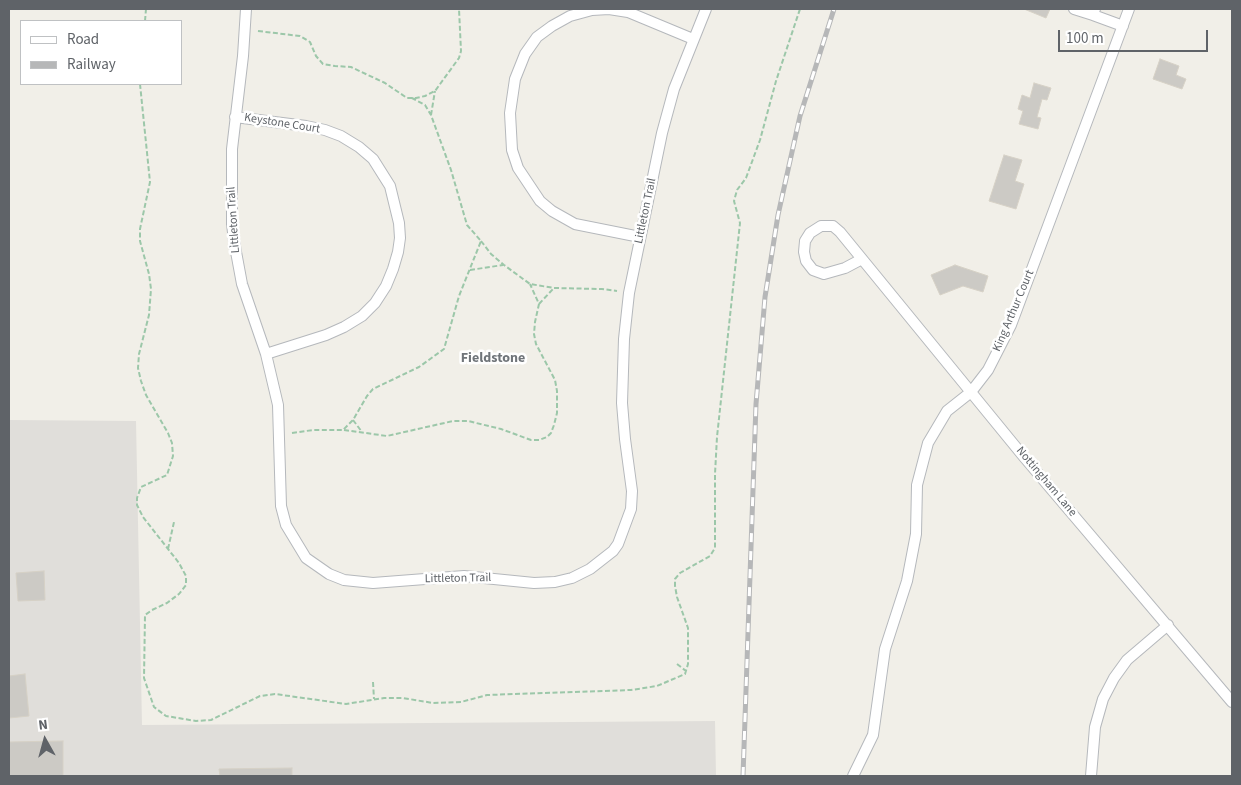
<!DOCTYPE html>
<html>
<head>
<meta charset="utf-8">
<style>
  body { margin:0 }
  #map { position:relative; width:1241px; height:785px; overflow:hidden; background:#f1efe8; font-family:"Source Sans 3",sans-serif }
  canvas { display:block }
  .frame { position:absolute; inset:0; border:10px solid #5f6368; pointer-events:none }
  .legend { position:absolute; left:20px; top:20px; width:162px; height:65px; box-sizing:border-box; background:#fff; border:1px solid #bfc1c3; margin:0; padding:6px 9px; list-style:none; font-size:15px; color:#5f6368 }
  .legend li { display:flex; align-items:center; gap:10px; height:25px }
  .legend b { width:25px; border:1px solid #bfc1c3 }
  .north { position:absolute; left:20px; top:715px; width:50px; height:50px; -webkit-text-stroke:4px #fff; paint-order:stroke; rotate:353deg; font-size:14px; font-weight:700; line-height:20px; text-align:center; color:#5f6368 }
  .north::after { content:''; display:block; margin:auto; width:18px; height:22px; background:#5f6368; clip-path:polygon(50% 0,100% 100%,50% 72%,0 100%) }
  .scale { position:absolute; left:1058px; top:30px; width:150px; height:22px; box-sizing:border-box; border:2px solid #5f6368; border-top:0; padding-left:6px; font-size:15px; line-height:18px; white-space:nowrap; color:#5f6368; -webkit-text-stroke:4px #fff; paint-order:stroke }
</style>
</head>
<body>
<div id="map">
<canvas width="1241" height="785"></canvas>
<div class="frame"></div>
<ul class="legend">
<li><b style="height:6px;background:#fff"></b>Road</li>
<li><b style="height:6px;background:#b6b7b8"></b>Railway</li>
</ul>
<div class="north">N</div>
<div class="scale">100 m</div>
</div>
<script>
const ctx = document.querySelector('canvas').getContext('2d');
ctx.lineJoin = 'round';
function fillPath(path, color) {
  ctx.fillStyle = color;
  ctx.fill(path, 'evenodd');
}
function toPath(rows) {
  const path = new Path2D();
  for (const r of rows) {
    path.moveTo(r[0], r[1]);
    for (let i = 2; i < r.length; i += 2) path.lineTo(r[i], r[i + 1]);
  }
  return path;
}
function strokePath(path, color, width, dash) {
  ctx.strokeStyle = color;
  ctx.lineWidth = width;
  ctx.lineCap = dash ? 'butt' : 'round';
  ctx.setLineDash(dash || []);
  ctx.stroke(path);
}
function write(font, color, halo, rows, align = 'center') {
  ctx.font = font + ' "Source Sans 3",sans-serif';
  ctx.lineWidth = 5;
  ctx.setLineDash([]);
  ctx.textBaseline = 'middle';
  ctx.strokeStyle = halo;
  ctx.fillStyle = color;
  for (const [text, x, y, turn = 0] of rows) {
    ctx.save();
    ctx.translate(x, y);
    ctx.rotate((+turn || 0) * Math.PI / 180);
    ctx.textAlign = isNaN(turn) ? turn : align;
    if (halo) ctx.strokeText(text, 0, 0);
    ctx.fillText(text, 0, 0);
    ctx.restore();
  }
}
const industrial = toPath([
  [9,420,136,421,142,725,715,721,716,776,9,776]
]);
const building = toPath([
  [1024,9,1050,9,1046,18,1024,9],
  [1160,59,1179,66,1176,75,1186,79,1182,89,1153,79,1160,59],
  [1034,83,1051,88,1047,100,1042,99,1037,117,1041,118,1038,129,1019,124,1023,111,1018,109,1022,95,1030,98,1034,83],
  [1004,155,1022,160,1015,181,1024,184,1016,209,989,201,1004,155],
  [955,265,988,276,983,292,963,286,940,295,931,275,955,265],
  [44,571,45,600,18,601,16,573,44,571],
  [25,674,29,716,9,718,9,676,25,674],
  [63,741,63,776,9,776,9,742,63,741],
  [292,768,292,776,220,776,219,769,292,768]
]);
const path = toPath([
  [145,21,146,9],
  [258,31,300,36,310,42,316,56,323,64,335,66,351,67,385,83,407,98,416,98,425,96,435,91,459,58,461,51,459,9],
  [140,84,150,182,140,229,140,241,149,274,151,289,149,315,139,354,138,368,141,381,146,395,168,433,172,443,173,456,167,475,141,487,137,498,137,505,143,517,179,563,186,576,186,585,179,594,167,603,152,610,145,615,144,678,154,707,166,716,196,721,211,720,260,696,275,694,346,704,384,698,403,698,433,703,461,702,487,695,631,690,657,686,685,674,688,664,688,628,677,597,675,586,675,579,680,573,710,556,715,548,715,474,717,437,740,223,734,201,737,190,746,178,760,140,776,81,800,9],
  [431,115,435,91],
  [481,241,491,254,504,265,530,284,554,288,602,289,617,291],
  [470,270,503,265],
  [539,304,553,289],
  [353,420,362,432],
  [344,430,387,436,453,421,468,421,501,429,531,440,539,440,547,437,551,433,554,425,557,413,557,391,555,380,536,344,534,334,535,322,539,304,530,284],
  [292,433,313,430,343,430,353,420,367,396,373,389,419,367,444,349,459,296,481,241,467,225,451,170,431,115,425,105,412,98],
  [168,549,174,522],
  [677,664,686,671],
  [373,682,374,699]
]);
const minor = toPath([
  [246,9,243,56,232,149,232,224,234,241,242,284,266,354,278,405,281,506,286,525,306,558,329,574,344,580,373,583,464,576,534,583,555,582,572,578,590,569,613,551,618,544,631,509,632,491,625,439,622,403,624,339,629,293,662,133,674,89,706,9],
  [1074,9,1093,15],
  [1095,9,1093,15,1123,26],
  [235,117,306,126,325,130,341,136,359,147,373,159,390,186,399,223,400,238,398,252,393,269,386,286,375,303,362,316,344,327,326,335,266,354],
  [640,237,575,224,552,211,540,201,518,168,512,150,510,113,515,79,525,54,537,37,552,26,570,16,592,10,609,9,628,12,693,39],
  [862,259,845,268,824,274,813,270,806,261,804,252,805,241,810,233,821,226,833,226,840,232,1024,457,1232,702],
  [853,776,873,735,885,649,907,581,916,534,917,485,928,443,947,411,971,392,988,370,1011,325,1129,9],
  [1091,776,1095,727,1103,699,1114,678,1127,660,1168,625]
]);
const rail = toPath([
  [743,776,756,404,765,297,778,215,800,116,834,9]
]);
const streetNames = [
  ["Keystone Court",282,124,9],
  ["Littleton Trail",646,211,-78],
  ["Littleton Trail",234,220,-94],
  ["King Arthur Court",1014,311,-67],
  ["Nottingham Lane",1046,482,50],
  ["Littleton Trail",458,579,-1]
];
const neighbourhoodNames = [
  ["Fieldstone",493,359]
];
fillPath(industrial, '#e0deda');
fillPath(building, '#cccac5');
strokePath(building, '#d6d1c6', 1);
strokePath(minor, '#b5b8bc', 12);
strokePath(path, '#9cc7a9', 2, [5, 2.5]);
strokePath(minor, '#fff', 10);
strokePath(rail, '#b6b7b8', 5);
strokePath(rail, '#fff', 3, [9]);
write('12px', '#5f6368', '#fff', streetNames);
write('bold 14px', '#70757a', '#fff', neighbourhoodNames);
</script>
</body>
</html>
